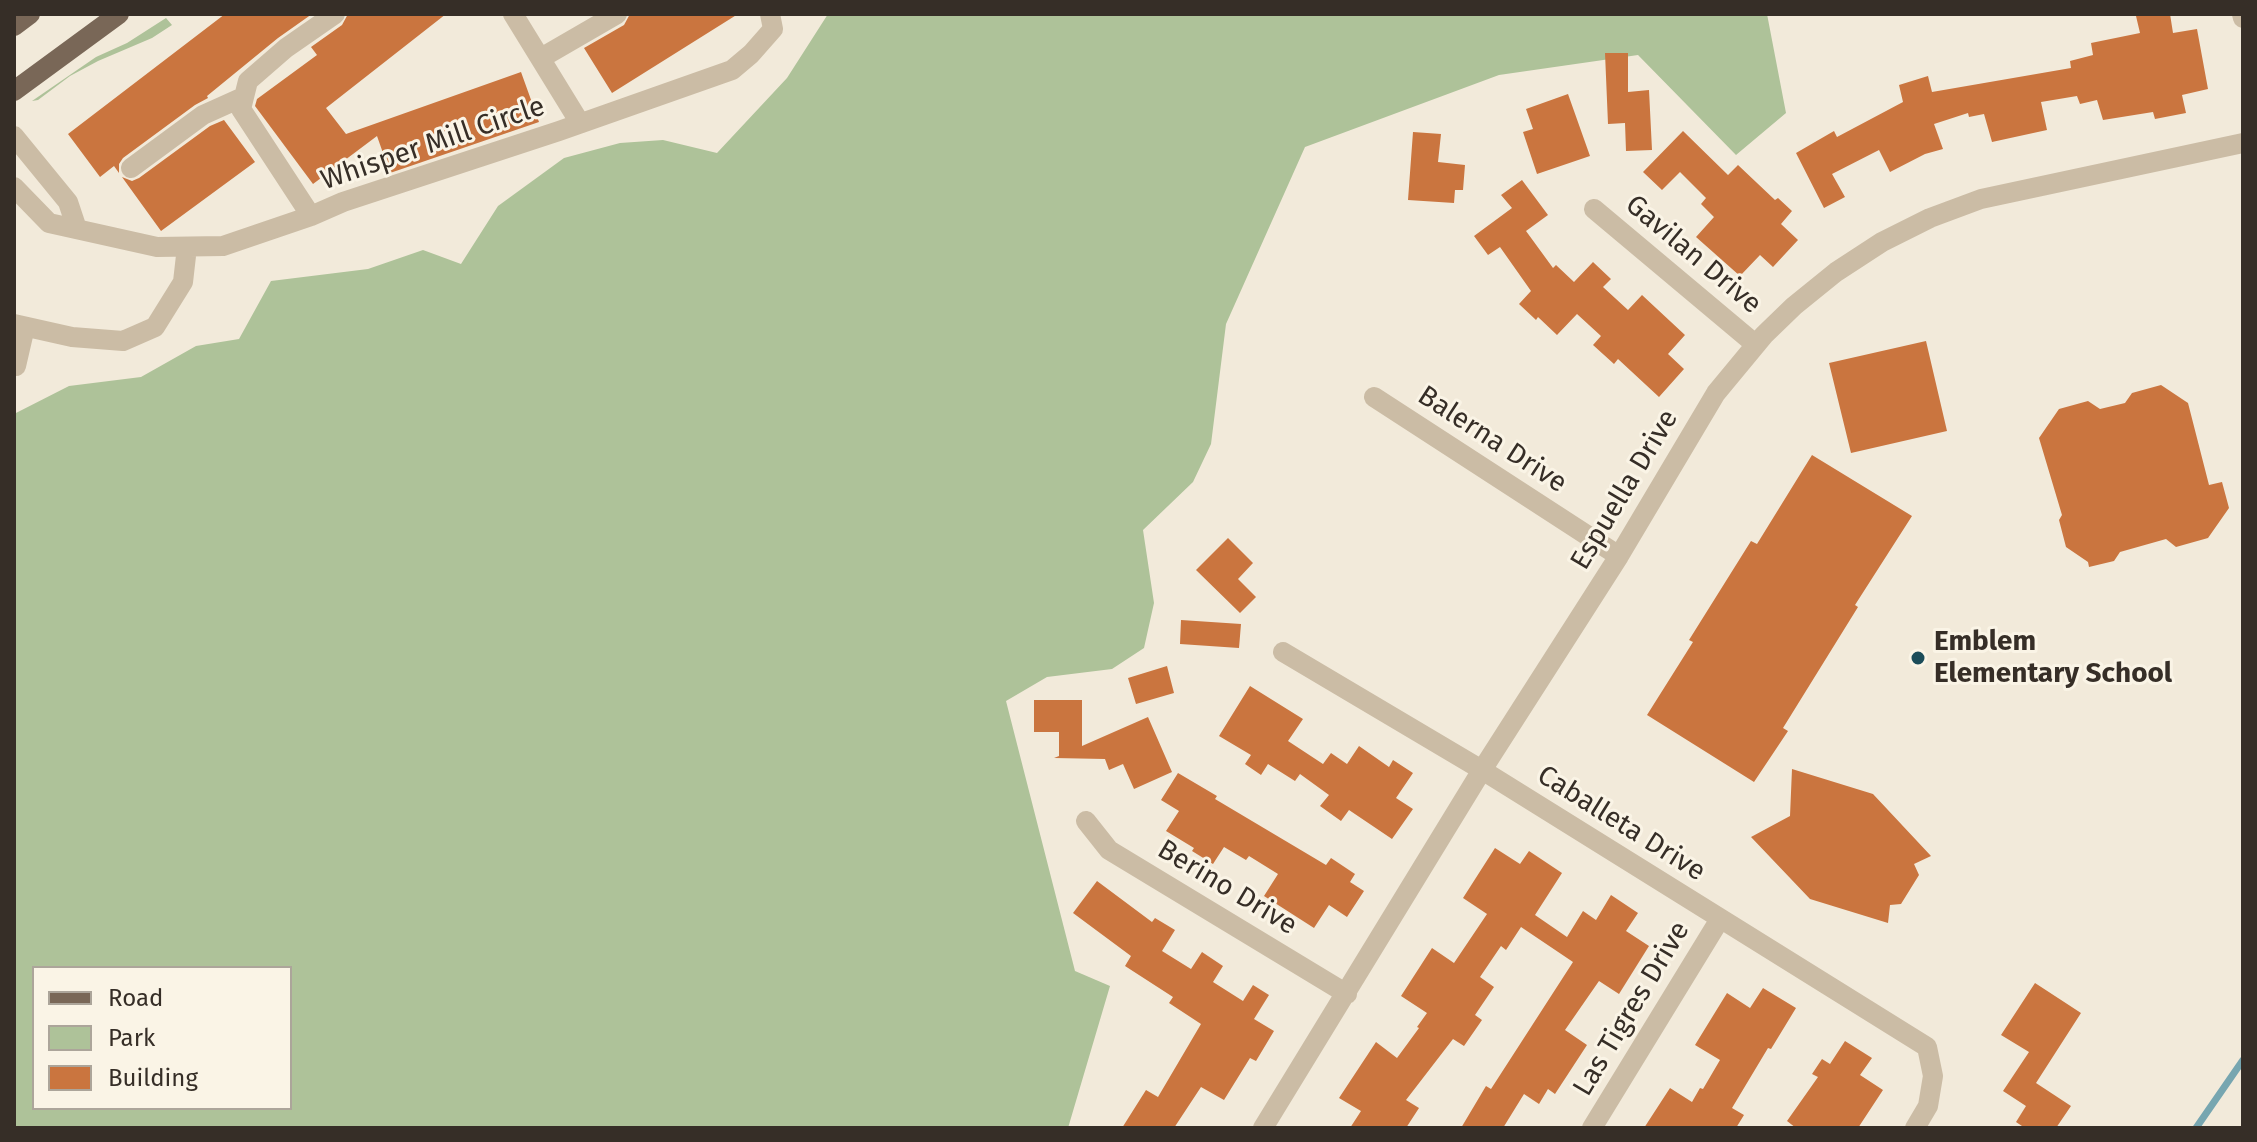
<!DOCTYPE html>
<html>
<head>
<meta charset="utf-8">
<style>
  body { margin:0 }
  #map { position:relative; width:2257px; height:1142px; overflow:hidden; background:#f2eada; font-family:"Fira Sans",sans-serif }
  canvas { display:block }
  .frame { position:absolute; inset:0; border:16px solid #362e27; pointer-events:none }
  .legend { position:absolute; left:32px; top:966px; width:260px; height:144px; box-sizing:border-box; background:#faf4e6; border:2px solid #aca59a; margin:0; padding:10px 14px; list-style:none; font-size:24px; color:#362e27 }
  .legend li { display:flex; align-items:center; gap:16px; height:40px }
  .legend b { width:40px; border:2px solid #aca59a }
</style>
</head>
<body>
<div id="map">
<canvas width="2257" height="1142"></canvas>
<div class="frame"></div>
<ul class="legend">
<li><b style="height:10px;background:#796757"></b>Road</li>
<li><b style="height:22px;background:#aec299"></b>Park</li>
<li><b style="height:22px;background:#ca753f"></b>Building</li>
</ul>
</div>
<script>
const ctx = document.querySelector('canvas').getContext('2d');
ctx.lineJoin = 'round';
function fillPath(path, color) {
  ctx.fillStyle = color;
  ctx.fill(path, 'evenodd');
}
function toPath(rows) {
  const path = new Path2D();
  for (const r of rows) {
    path.moveTo(r[0], r[1]);
    for (let i = 2; i < r.length; i += 2) path.lineTo(r[i], r[i + 1]);
  }
  return path;
}
function strokePath(path, color, width, dash) {
  ctx.strokeStyle = color;
  ctx.lineWidth = width;
  ctx.lineCap = dash ? 'butt' : 'round';
  ctx.setLineDash(dash || []);
  ctx.stroke(path);
}
function write(font, color, halo, rows, align = 'center') {
  ctx.font = font + ' "Fira Sans",sans-serif';
  ctx.lineWidth = 6;
  ctx.setLineDash([]);
  ctx.textBaseline = 'middle';
  ctx.strokeStyle = halo;
  ctx.fillStyle = color;
  for (const [text, x, y, turn = 0] of rows) {
    ctx.save();
    ctx.translate(x, y);
    ctx.rotate((+turn || 0) * Math.PI / 180);
    ctx.textAlign = isNaN(turn) ? turn : align;
    if (halo) ctx.strokeText(text, 0, 0);
    ctx.fillText(text, 0, 0);
    ctx.restore();
  }
}
const green = toPath([
  [828,14,1767,14,1786,113,1736,155,1638,55,1499,75,1305,147,1226,324,1211,444,1193,482,1143,530,1154,603,1144,648,1112,669,1047,677,1006,701,1075,971,1110,986,1068,1128,14,1128,14,414,69,386,141,377,196,346,239,339,271,281,368,269,423,250,461,264,498,206,564,158,620,143,663,140,717,153,787,78],
  [34,968,290,968,290,1108,34,1108],
  [166,18,172,25,152,38,98,61,70,76,38,100,32,101,96,57,127,43]
]);
const stream = toPath([
  [2196,1128,2243,1060]
]);
const building = toPath([
  [225,14,312,14,278,38,207,96,208,98,195,105,123,158,119,164,119,173,114,166,100,177,68,134],
  [348,14,446,14,326,108,346,134,521,72,539,122,390,173,377,136,313,184,255,106,257,99,317,55,311,47,342,25],
  [630,14,738,14,612,93,584,48,624,25],
  [2148,14,2170,14,2173,33,2197,29,2208,89,2182,95,2186,113,2155,119,2153,112,2103,120,2097,100,2080,104,2077,96,2041,102,2047,130,1992,142,1984,114,1969,117,1968,113,1934,124,1943,149,1925,154,1890,172,1879,150,1832,174,1845,197,1824,208,1796,153,1834,131,1837,137,1903,102,1899,85,1928,76,1932,92,2071,68,2070,61,2093,55,2091,43,2140,33,2136,16],
  [1605,53,1628,53,1628,92,1649,90,1652,150,1626,151,1625,123,1608,124],
  [1568,94,1590,156,1537,174,1523,132,1533,129,1526,109],
  [224,120,255,162,161,231,122,177,132,181,139,178,210,126],
  [1683,131,1728,175,1738,165,1775,200,1778,198,1792,211,1781,224,1798,240,1773,267,1760,255,1740,276,1696,237,1714,217,1701,204,1706,198,1680,172,1662,190,1643,172],
  [1413,132,1441,134,1438,162,1465,165,1463,190,1455,190,1454,203,1408,200],
  [1522,180,1548,215,1526,231,1553,268,1556,265,1574,282,1593,262,1611,279,1603,287,1628,310,1642,295,1685,335,1668,354,1684,369,1659,397,1618,359,1614,364,1593,345,1601,336,1577,314,1557,335,1538,317,1536,320,1519,304,1531,291,1500,247,1488,255,1474,236,1512,208,1501,195],
  [1926,341,1947,431,1851,453,1829,363],
  [2161,385,2188,403,2209,485,2222,482,2229,508,2208,538,2176,547,2166,539,2120,552,2114,561,2089,567,2088,562,2066,547,2059,520,2062,515,2039,438,2059,409,2088,401,2100,409,2125,403,2132,393],
  [1812,455,1912,516,1855,605,1858,607,1783,728,1788,731,1754,782,1647,715,1693,642,1689,640,1751,541,1757,544],
  [1228,538,1253,563,1238,579,1256,597,1240,613,1196,570],
  [1181,620,1241,624,1239,648,1180,644],
  [1167,666,1174,693,1136,704,1128,678],
  [1250,686,1303,719,1288,741,1323,764,1331,753,1347,764,1359,746,1389,767,1393,760,1413,773,1396,798,1413,809,1392,839,1349,810,1341,821,1320,806,1329,795,1300,774,1295,781,1268,764,1261,775,1245,764,1251,755,1219,736],
  [1034,700,1082,700,1082,746,1148,717,1172,772,1134,789,1123,764,1109,770,1105,759,1054,758,1059,756,1059,732,1034,732],
  [1792,769,1873,794,1931,856,1914,864,1919,875,1901,904,1890,905,1888,923,1810,899,1751,837,1790,816],
  [1178,773,1217,796,1215,799,1326,865,1331,858,1355,874,1350,882,1364,891,1347,917,1329,905,1314,928,1264,896,1278,874,1249,856,1246,860,1224,847,1213,864,1192,851,1194,848,1166,831,1179,811,1161,800],
  [1495,848,1520,864,1529,851,1562,873,1535,915,1567,937,1583,911,1596,920,1611,895,1638,913,1626,931,1649,946,1619,994,1599,981,1565,1030,1587,1045,1555,1094,1548,1089,1539,1104,1524,1094,1503,1128,1461,1128,1486,1086,1491,1089,1573,962,1521,927,1506,950,1501,946,1480,977,1494,987,1475,1015,1482,1020,1464,1046,1453,1039,1406,1100,1419,1108,1406,1128,1350,1128,1361,1111,1339,1098,1376,1042,1397,1058,1419,1028,1417,1027,1427,1013,1401,996,1432,948,1454,963,1487,914,1463,898],
  [1097,881,1152,922,1155,918,1175,930,1162,951,1191,969,1202,952,1223,966,1213,982,1243,1001,1253,985,1269,995,1254,1019,1274,1031,1256,1061,1250,1058,1224,1100,1201,1087,1174,1128,1122,1128,1146,1090,1158,1097,1201,1024,1169,1003,1173,997,1125,966,1131,956,1073,913],
  [2035,983,2081,1013,2036,1083,2071,1106,2056,1128,2025,1128,2016,1122,2026,1106,2003,1091,2029,1052,2001,1035],
  [1763,988,1796,1008,1771,1049,1768,1048,1732,1108,1744,1115,1736,1128,1644,1128,1670,1088,1692,1102,1700,1088,1703,1089,1720,1060,1695,1045,1727,993,1750,1008],
  [1845,1041,1872,1058,1860,1075,1883,1090,1858,1128,1796,1128,1787,1121,1818,1077,1812,1074,1822,1059,1830,1064]
]);
const minor = toPath([
  [513,14,580,123],
  [2242,14,2243,18],
  [541,58,617,14],
  [14,136,68,202,77,229],
  [131,168,203,115,243,97],
  [14,187,49,223,157,247,223,246,311,216,343,202,559,131,732,70,751,54,773,29,770,14],
  [1594,209,1755,344],
  [311,216,241,109,248,81,286,48,335,14],
  [14,324,72,337,123,341,155,327,183,282,187,247],
  [16,366,25,327],
  [1374,397,1619,556],
  [1283,652,1482,770,1927,1047,1933,1076,1928,1106,1915,1128],
  [1086,821,1109,850,1347,994],
  [1263,1128,1482,770,1619,556,1716,393,1764,335,1794,306,1836,272,1882,242,1930,218,1981,199,2243,143],
  [1592,1128,1720,919]
]);
const primary = toPath([
  [14,26,30,14],
  [14,91,119,14]
]);
const markers = [
  [1918,658,8,"#1b4c59"]
];
const streetNames = [
  ["Whisper Mill Circle",433,144,-19],
  ["Gavilan Drive",1693,255,40],
  ["Balerna Drive",1492,440,33],
  ["Espuella Drive",1625,490,-59],
  ["Caballeta Drive",1621,824,32],
  ["Berino Drive",1227,888,31],
  ["Las Tigres Drive",1632,1009,-59]
];
const poiNames = [
  ["Emblem",1934,642],
  ["Elementary School",1934,674]
];
fillPath(green, '#aec299');
strokePath(stream, '#77a6b0', 7);
fillPath(building, '#ca753f');
strokePath(minor, '#cbbca5', 20);
strokePath(primary, '#796757', 20);
for (const [x, y, r, color] of markers) {
  const dot = new Path2D();
  dot.arc(x, y, r, 0, 2 * Math.PI);
  ctx.fillStyle = color;
  ctx.fill(dot);
  strokePath(dot, '#faf4e6', 3);
}
write('28px', '#362e27', '#faf4e6', streetNames);
write('bold 28px', '#362e27', '#faf4e6', poiNames, 'left');
</script>
</body>
</html>
